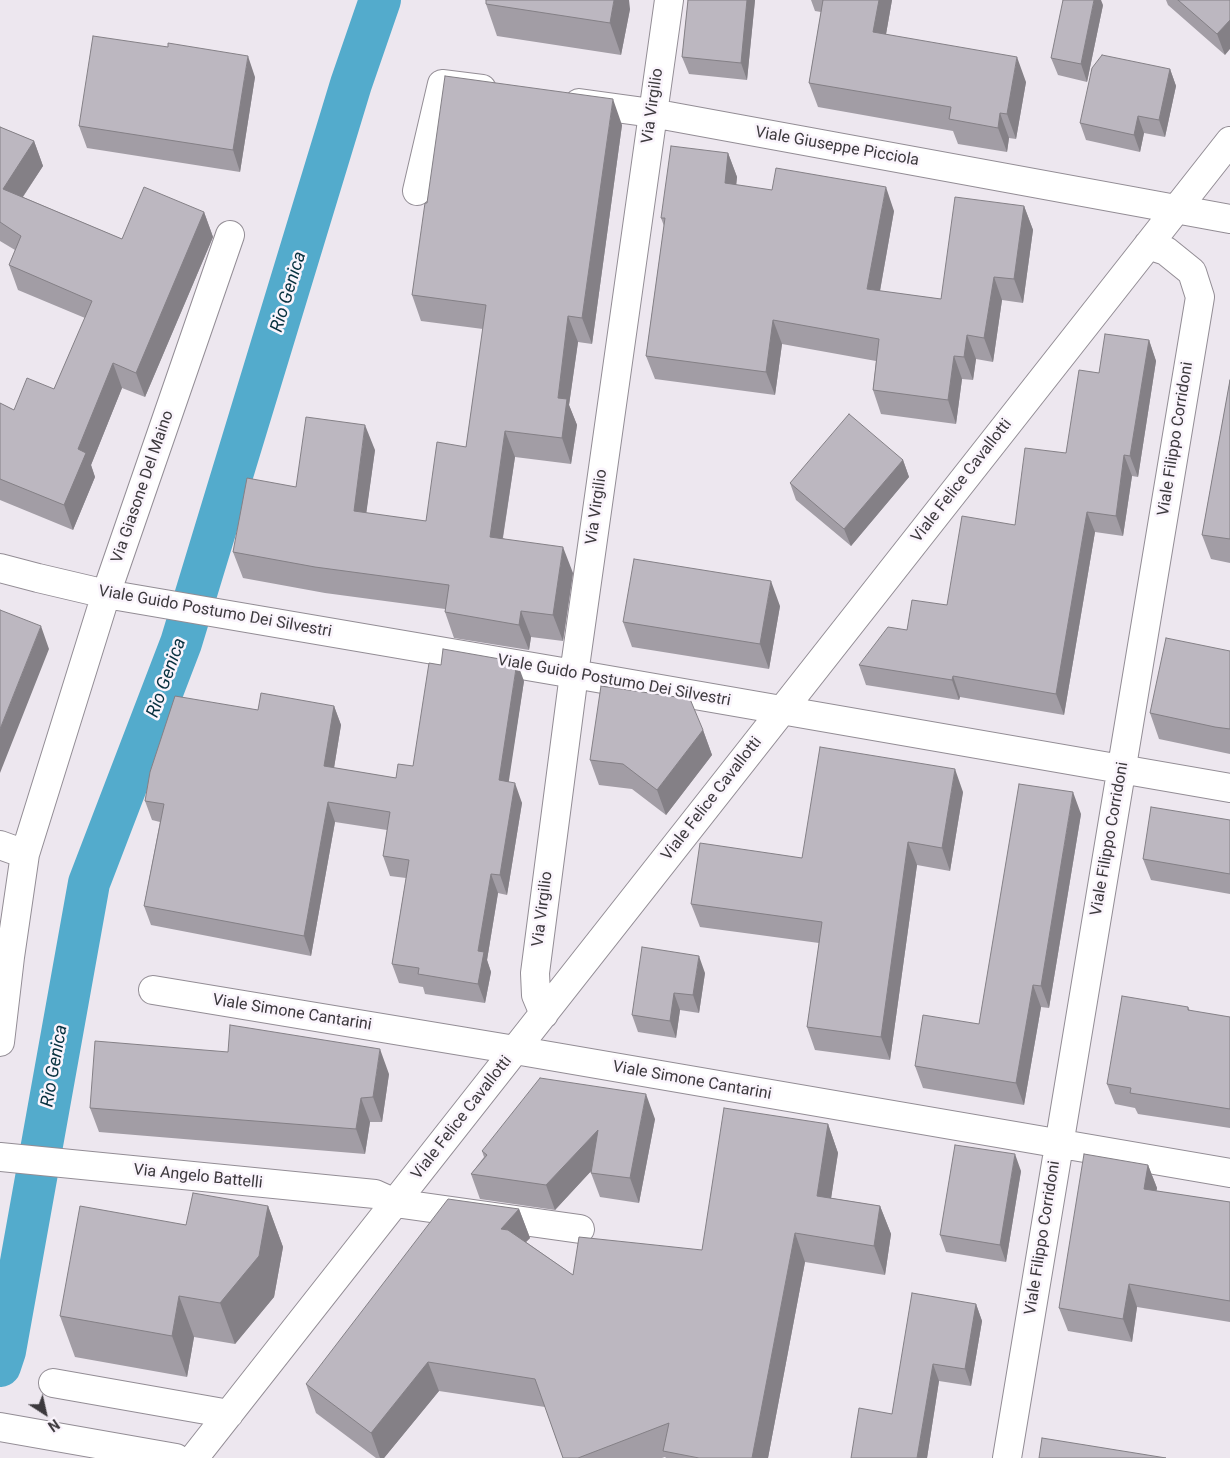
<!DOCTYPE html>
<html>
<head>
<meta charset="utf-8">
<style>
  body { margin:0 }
  #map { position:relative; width:1230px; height:1458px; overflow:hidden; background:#ede7ef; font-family:Roboto,sans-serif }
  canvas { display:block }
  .north { position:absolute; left:20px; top:1388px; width:50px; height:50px; -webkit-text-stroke:4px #faf4fc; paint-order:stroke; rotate:145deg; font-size:14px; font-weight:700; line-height:20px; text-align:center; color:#3c393d }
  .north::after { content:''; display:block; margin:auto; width:18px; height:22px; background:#3c393d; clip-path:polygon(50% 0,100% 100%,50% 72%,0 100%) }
</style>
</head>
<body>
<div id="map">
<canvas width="1230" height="1458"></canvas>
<div class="north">N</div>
</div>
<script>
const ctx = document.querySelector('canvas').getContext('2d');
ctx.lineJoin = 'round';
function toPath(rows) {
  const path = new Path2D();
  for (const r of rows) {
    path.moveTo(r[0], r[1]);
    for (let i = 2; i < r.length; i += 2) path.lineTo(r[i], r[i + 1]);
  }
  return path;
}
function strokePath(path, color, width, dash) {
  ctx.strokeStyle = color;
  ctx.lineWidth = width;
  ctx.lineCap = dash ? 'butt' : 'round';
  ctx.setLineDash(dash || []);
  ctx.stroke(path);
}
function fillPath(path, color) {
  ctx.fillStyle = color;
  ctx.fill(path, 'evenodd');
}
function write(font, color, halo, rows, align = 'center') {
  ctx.font = font + ' Roboto,sans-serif';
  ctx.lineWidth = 5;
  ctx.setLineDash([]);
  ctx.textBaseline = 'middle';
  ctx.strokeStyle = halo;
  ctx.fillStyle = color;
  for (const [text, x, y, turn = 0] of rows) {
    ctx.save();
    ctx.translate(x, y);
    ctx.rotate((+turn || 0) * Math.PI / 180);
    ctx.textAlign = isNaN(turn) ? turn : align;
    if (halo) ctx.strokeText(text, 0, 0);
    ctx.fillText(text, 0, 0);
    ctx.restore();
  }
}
const canal = toPath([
  [0,1366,5,1351,89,883,181,643,351,84,380,0]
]);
const minor = toPath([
  [579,103,652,113,1230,219],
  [417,191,442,84,482,89],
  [0,568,38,578,106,594,574,674,1230,788],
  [0,845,25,854],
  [153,990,515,1050,1230,1173],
  [544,1014,536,995,535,973,574,674,669,0],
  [0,1042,10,957,25,854,106,594,230,235],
  [0,1157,375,1194,395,1203,580,1229],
  [53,1383,229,1414],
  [194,1458,1230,141],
  [1007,1458,1200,297,1192,272,1166,251,1148,245]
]);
const major = toPath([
  [0,1427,176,1458]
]);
const wall = toPath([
  [688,0,755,0,747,80,689,74,682,57],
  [811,0,892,0,886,34,1026,82,1016,139,1009,138,1007,152,958,144,953,131,818,107,809,83,821,12,815,11],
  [1166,0,1230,0,1225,55,1168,5],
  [486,4,630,9,621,55,497,36],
  [1103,5,1087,82,1058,75,1051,58],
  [1170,69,1176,86,1165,137,1144,133,1140,152,1086,140,1080,123],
  [255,77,240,172,87,148,79,126],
  [622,125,592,344,578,342,569,405,577,425,571,464,515,457,503,538,573,573,563,641,531,637,529,650,454,638,445,612,445,609,325,593,243,578,233,552,296,487,375,450,366,513,426,521,466,447,483,329,421,321,412,295,427,203],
  [0,127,34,141,43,166,23,197,122,239,204,212,213,237,145,397,122,388,91,465,95,477,73,530,0,500,0,403,14,410,54,389,85,318,18,290,9,265,15,250,0,241],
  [728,153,737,177,736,185,894,211,880,291,941,299,1024,206,1033,230,1023,303,1002,300,993,362,976,359,973,380,962,379,956,424,881,414,873,390,876,361,782,344,775,395,655,379,646,356,664,226,661,218],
  [1149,340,1156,361,1138,477,1132,476,1123,536,1095,532,1064,715,960,697,959,700,866,685,859,665,907,630,947,605,1015,525,1066,453,1099,373],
  [1230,380,1230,563,1211,559,1202,535],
  [903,460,909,477,851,546,796,500,790,483],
  [780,606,769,669,632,647,623,622],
  [1230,651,1230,754,1159,739,1150,713],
  [524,681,508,782,522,803,507,895,498,893,487,960,491,972,485,1003,425,994,423,987,399,983,392,964,406,878,390,876,383,856,387,830,335,822,311,956,151,925,144,906,160,822,152,820,145,801,258,710,334,706,341,725,334,768,396,778,413,766],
  [703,730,712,755,666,815,632,789,599,785,590,760],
  [963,792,950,871,917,865,890,1060,815,1050,807,1027,819,943,700,927,691,904],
  [1081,814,1049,1008,1041,1007,1024,1105,923,1088,915,1066,979,1024],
  [1230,820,1230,894,1151,880,1143,859],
  [705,973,699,1013,680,1010,676,1038,638,1032,632,1015],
  [1188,1007,1190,1011,1230,1017,1230,1128,1138,1114,1135,1108,1115,1104,1107,1084],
  [389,1074,382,1122,370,1122,365,1154,99,1132,90,1108],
  [655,1119,639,1203,600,1197,591,1173,591,1171,555,1210,480,1199,471,1174,484,1157,482,1151],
  [828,1124,838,1153,831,1198,880,1206,891,1234,885,1275,805,1262,768,1458,666,1458,665,1457,662,1458,563,1458,545,1407,439,1391,384,1458,376,1458,316,1413,306,1384,519,1209,530,1238,526,1242,573,1275,702,1250],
  [1148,1165,1157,1188,1156,1191,1230,1202,1230,1322,1137,1307,1132,1342,1068,1331,1059,1308],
  [1021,1171,1006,1262,946,1252,940,1235],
  [268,1206,283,1247,274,1297,235,1344,194,1337,187,1377,75,1357,60,1316,186,1225],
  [976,1304,982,1321,971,1386,939,1381,927,1458,851,1458,892,1414]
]);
const shadedWall = toPath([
  [614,0,629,0,630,9,621,55,610,23],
  [747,0,755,0,747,80,741,63],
  [879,0,892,0,882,57,873,32],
  [1094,0,1101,0,1103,5,1087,82,1081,64],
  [1230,20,1230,49,1225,55,1217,34],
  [248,56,255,77,240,172,233,150],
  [1017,57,1026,82,1016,139,1007,114],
  [1170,69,1176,86,1165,137,1159,120],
  [613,99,622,125,592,344,582,318],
  [1000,113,1009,138,1007,152,998,128],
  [1138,116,1144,133,1140,152,1134,135],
  [34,141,43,166,12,213,3,189],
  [728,153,737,177,734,207,725,183],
  [886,187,894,211,876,313,867,289],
  [1024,206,1033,230,1023,303,1014,279],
  [204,212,213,237,145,397,136,373],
  [994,277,1002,300,993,362,984,338],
  [568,316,578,342,569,405,577,425,571,464,562,438,558,398],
  [773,320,782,344,775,395,766,372],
  [967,335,976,359,973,380,964,357],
  [1149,340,1156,361,1138,477,1130,456],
  [954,356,962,379,956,424,948,400],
  [113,363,122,388,91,465,95,477,73,530,64,505,78,449],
  [365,425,375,450,363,537,354,511],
  [505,431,515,457,499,562,490,537],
  [1124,455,1132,476,1123,536,1116,516],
  [903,460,909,477,851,546,844,529],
  [1087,512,1095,532,1064,715,1056,694],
  [563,547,573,573,563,641,553,615],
  [771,581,780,606,769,669,760,644],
  [521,611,531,637,529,650,519,625],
  [41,626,49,649,0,773,0,729],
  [517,662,524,681,506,800,499,780],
  [953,676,960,697,959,700,952,680],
  [334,706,341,725,331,786,324,766],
  [703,730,712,755,666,815,657,790],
  [955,769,963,792,950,871,942,848],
  [515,783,522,803,507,895,500,875],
  [1073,792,1081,814,1049,1008,1041,986],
  [328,802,335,822,311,956,304,936],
  [908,842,917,865,890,1060,881,1037],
  [491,874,498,893,487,960,491,972,485,1003,478,984,478,951],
  [699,956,705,973,699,1013,693,995],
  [1033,985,1041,1007,1024,1105,1016,1083],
  [674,993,680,1010,676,1038,670,1021],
  [380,1049,389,1074,382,1122,373,1097],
  [646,1094,655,1119,639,1203,630,1178],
  [361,1098,370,1122,365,1154,356,1129],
  [828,1124,838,1153,827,1225,817,1196],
  [598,1130,607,1154,555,1210,546,1185],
  [1015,1154,1021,1171,1006,1262,1000,1245],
  [1148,1165,1157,1188,1153,1212,1144,1189],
  [268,1206,283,1247,274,1297,235,1344,220,1303],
  [880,1206,891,1234,885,1275,874,1246],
  [519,1209,530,1238,511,1257,501,1229],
  [795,1233,805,1262,768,1458,752,1458],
  [1129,1284,1137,1307,1132,1342,1123,1319],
  [179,1296,194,1337,187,1377,172,1336],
  [976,1304,982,1321,971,1386,965,1369],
  [428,1362,439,1391,384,1458,380,1458,371,1433],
  [933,1364,939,1381,927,1458,917,1458]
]);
const building = toPath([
  [486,0,614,0,610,23,486,4,486,0],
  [688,0,747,0,741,63,682,57,688,0],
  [823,0,879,0,873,32,1017,57,1007,114,1000,113,998,128,949,119,951,107,809,83,823,0],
  [1063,0,1094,0,1081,64,1051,58,1063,0],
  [1178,0,1230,0,1230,20,1217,34,1178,0],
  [93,36,168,47,168,43,248,56,233,150,79,126,93,36],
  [1102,55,1170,69,1159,120,1138,116,1134,135,1080,123,1092,68,1102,55],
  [445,76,613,99,582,318,568,316,558,398,567,399,562,438,505,431,490,537,563,547,553,615,521,611,519,625,445,612,449,585,315,567,233,552,247,478,296,487,306,417,365,425,354,511,426,521,437,442,466,447,486,305,412,295,425,203,427,203,445,76],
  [0,127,34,141,3,189,122,239,144,187,204,212,136,373,113,363,78,449,86,453,64,505,0,479,0,403,14,410,27,378,54,389,92,301,9,265,21,236,0,222,0,127],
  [671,146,728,153,725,183,772,190,776,168,886,187,867,289,941,299,955,197,1024,206,1014,279,994,277,984,338,967,335,964,357,954,356,948,400,873,390,879,339,773,320,766,372,646,356,665,218,661,218,671,146],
  [1105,334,1149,340,1130,456,1124,455,1116,516,1087,512,1056,694,953,676,952,680,859,665,888,627,907,630,912,600,947,605,962,516,1015,525,1025,448,1066,453,1079,370,1099,373,1105,334],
  [1230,380,1230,539,1202,535,1230,380],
  [849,414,903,460,844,529,790,483,849,414],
  [634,559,771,581,760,644,623,622,634,559],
  [0,610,41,626,0,729,0,610],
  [1166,638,1230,651,1230,729,1215,727,1150,713,1166,638],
  [443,649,517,662,499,780,515,783,500,875,491,874,478,951,484,952,478,984,418,974,419,968,392,964,409,860,383,856,390,812,328,802,304,936,144,906,164,804,145,801,150,772,175,696,258,710,261,693,334,706,324,766,396,778,398,764,413,766,429,663,441,665,443,649],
  [601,686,690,699,703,730,657,790,623,764,590,760,601,686],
  [820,747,955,769,942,848,908,842,881,1037,807,1027,822,922,691,904,700,843,802,858,820,747],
  [1019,784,1073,792,1041,986,1033,985,1016,1083,915,1066,923,1015,979,1024,1019,784],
  [1151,807,1230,820,1230,874,1143,859,1151,807],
  [642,947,699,956,693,995,674,993,670,1021,632,1015,642,947],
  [1122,996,1188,1007,1188,1010,1230,1017,1230,1109,1130,1093,1131,1088,1107,1084,1122,996],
  [230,1025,380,1049,373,1097,361,1098,356,1129,90,1108,95,1041,228,1052,230,1025],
  [540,1078,646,1094,630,1178,591,1173,598,1130,546,1185,471,1174,487,1155,482,1151,540,1078],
  [724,1108,828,1124,817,1196,880,1206,874,1246,795,1233,752,1458,699,1458,663,1451,669,1423,578,1458,563,1458,535,1379,428,1362,371,1433,306,1384,448,1199,519,1209,501,1229,508,1230,573,1275,579,1237,702,1250,724,1108],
  [955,1145,1015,1154,1000,1245,940,1235,955,1145],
  [1084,1154,1148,1165,1144,1189,1230,1202,1230,1301,1129,1284,1123,1319,1059,1308,1084,1154],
  [193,1193,268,1206,259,1256,220,1303,179,1296,172,1336,60,1316,80,1206,186,1225,193,1193],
  [912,1293,976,1304,965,1369,933,1364,917,1458,851,1458,859,1408,892,1414,912,1293],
  [1042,1438,1166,1458,1039,1458,1042,1438]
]);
const streetNames = [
  ["Via Virgilio",653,106,-82],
  ["Viale Giuseppe Picciola",837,147,10],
  ["Viale Filippo Corridoni",1176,439,-81],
  ["Viale Felice Cavallotti",962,481,-52],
  ["Via Giasone Del Maino",143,487,-71],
  ["Via Virgilio",597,507,-82],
  ["Viale Guido Postumo Dei Silvestri",215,612,10],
  ["Viale Guido Postumo Dei Silvestri",614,681,10],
  ["Viale Felice Cavallotti",712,799,-52],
  ["Viale Filippo Corridoni",1110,839,-80],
  ["Via Virgilio",543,909,-83],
  ["Viale Simone Cantarini",292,1013,9],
  ["Viale Simone Cantarini",692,1081,10],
  ["Viale Felice Cavallotti",462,1118,-52],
  ["Via Angelo Battelli",198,1177,6],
  ["Viale Filippo Corridoni",1043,1238,-81]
];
const waterNames = [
  ["Rio Genica",289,292,-73],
  ["Rio Genica",167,678,-70],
  ["Rio Genica",55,1066,-80]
];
strokePath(canal, '#53abcc', 42);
strokePath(minor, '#938d95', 30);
strokePath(major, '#938d95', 30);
strokePath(minor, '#fff', 28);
strokePath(major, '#fff', 28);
fillPath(wall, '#a29da5');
fillPath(shadedWall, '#848086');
fillPath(building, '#bcb7c0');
strokePath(building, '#848086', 1);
write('16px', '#3c393d', '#faf4fc', streetNames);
write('italic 18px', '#07313f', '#faf4fc', waterNames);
</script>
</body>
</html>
